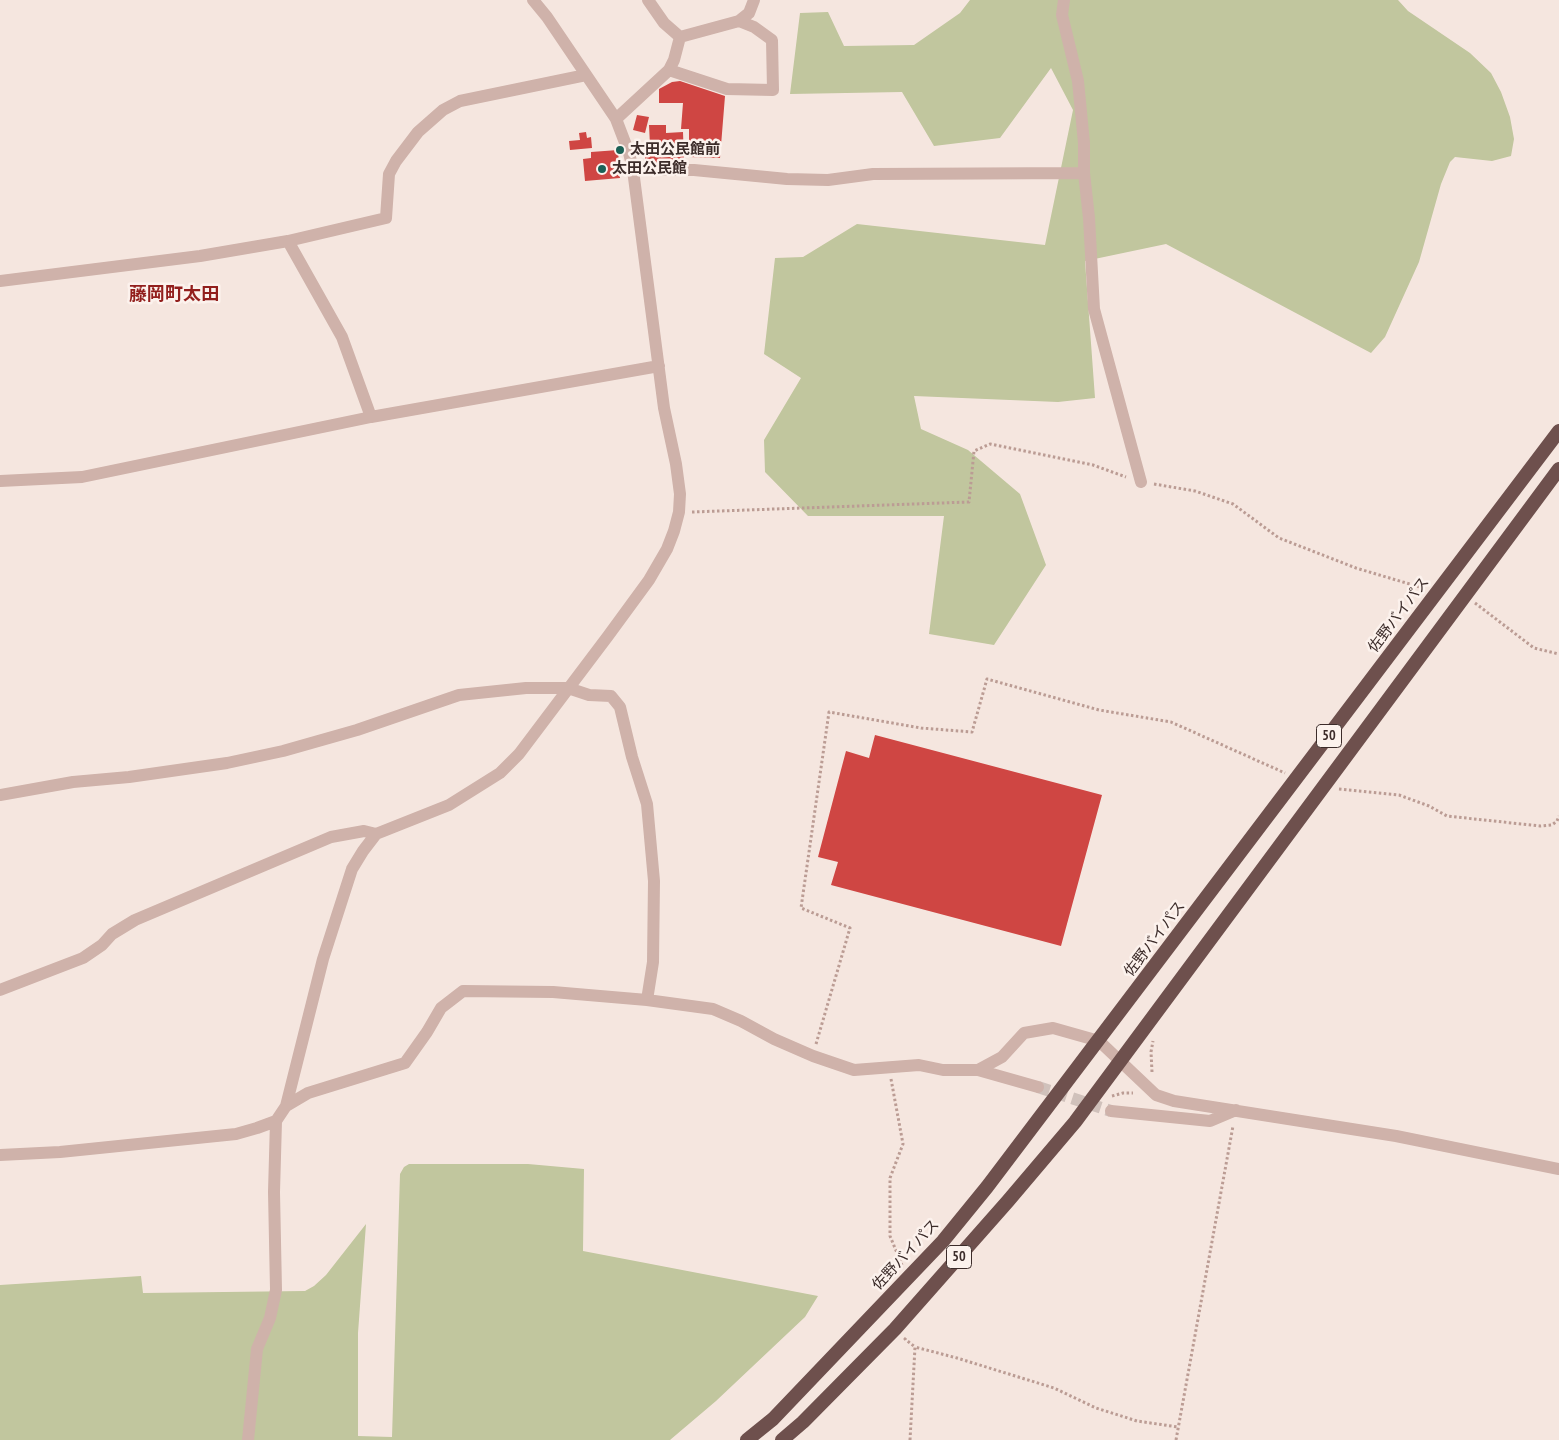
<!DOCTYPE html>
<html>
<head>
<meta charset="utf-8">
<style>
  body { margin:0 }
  canvas { display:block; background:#f5e6df }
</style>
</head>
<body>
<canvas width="1559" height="1440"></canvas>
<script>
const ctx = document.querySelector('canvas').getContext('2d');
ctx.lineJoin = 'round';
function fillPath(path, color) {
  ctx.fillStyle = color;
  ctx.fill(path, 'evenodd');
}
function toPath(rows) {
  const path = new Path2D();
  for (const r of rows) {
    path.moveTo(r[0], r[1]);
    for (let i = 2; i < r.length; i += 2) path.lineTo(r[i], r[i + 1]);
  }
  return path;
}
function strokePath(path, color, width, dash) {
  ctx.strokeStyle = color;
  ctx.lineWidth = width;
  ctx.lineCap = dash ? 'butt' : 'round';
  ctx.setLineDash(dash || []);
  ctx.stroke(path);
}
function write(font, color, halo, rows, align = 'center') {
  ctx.font = font + ' "PT Sans Narrow","Noto Sans JP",sans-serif';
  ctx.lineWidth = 5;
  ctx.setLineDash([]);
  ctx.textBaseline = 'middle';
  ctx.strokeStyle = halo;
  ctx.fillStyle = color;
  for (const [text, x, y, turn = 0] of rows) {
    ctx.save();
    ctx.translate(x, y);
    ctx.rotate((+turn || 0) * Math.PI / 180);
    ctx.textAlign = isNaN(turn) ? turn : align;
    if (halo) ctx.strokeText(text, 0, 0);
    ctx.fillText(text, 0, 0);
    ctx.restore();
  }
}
const green = toPath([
  [970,0,1398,0,1408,11,1470,53,1491,73,1501,92,1510,117,1514,139,1511,156,1492,161,1455,157,1450,162,1441,184,1419,262,1385,337,1371,353,1166,244,1085,261,1095,398,1058,402,914,396,921,429,968,450,1020,494,1046,565,994,645,929,634,944,516,808,516,765,472,764,440,801,378,764,354,775,258,803,257,857,224,1045,245,1073,110,1051,68,1000,138,934,146,902,92,790,94,800,13,828,12,844,46,914,45,960,13],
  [409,1164,528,1164,584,1169,583,1251,818,1296,805,1317,716,1401,670,1440,0,1440,0,1285,141,1276,143,1293,305,1291,314,1286,326,1275,366,1224,358,1333,358,1436,392,1437,400,1174,404,1167]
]);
const building = toPath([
  [680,81,725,96,720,158,689,157,689,129,681,129,683,103,659,103,659,89,672,82],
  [637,115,649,117,645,133,633,130],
  [649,125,666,125,666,133,683,132,684,162,645,164,645,145,650,145],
  [586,132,587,138,591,137,592,148,570,150,569,141,580,140,579,133],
  [618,150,620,178,585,181,583,159,591,158,591,152],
  [875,735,1102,795,1061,946,831,885,838,862,818,857,846,751,869,758]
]);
const minorTunnel = toPath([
  [1038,1087,1111,1111]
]);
const path = toPath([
  [1154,484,1195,491,1233,504,1279,538,1356,568,1423,588],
  [692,512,969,502,974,451,990,444,1093,465,1126,477],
  [1475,603,1534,648,1559,654],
  [1339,789,1399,795,1429,806,1447,816,1540,826,1552,825,1557,821,1559,816],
  [816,1044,850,928,801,908,829,712,921,728,972,732,987,679,1099,710,1171,722,1285,773],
  [1152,1072,1151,1052,1153,1041],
  [891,1079,903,1144,890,1178,890,1236,902,1265],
  [1112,1096,1123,1093,1133,1093],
  [906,1338,905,1339,915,1347],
  [910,1440,915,1347,957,1358,1054,1388,1096,1408,1137,1421,1178,1427],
  [1176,1440,1233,1126]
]);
const minor = toPath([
  [648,0,664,23,680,37,674,60,669,70],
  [1064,0,1062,15,1078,81,1084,143,1084,173,1089,218,1094,309,1141,482],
  [680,37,739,21,749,13,754,0],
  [616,119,669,70,727,89,773,90,772,40,754,27,739,21],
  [633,170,694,170,787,179,828,180,873,174,1084,173],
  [288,241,342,337,371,417],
  [0,281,200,256,288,241,386,218,389,174,396,161,418,132,443,110,460,101,586,75],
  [0,481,82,477,371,417,659,366],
  [0,795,73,782,129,777,227,763,283,751,357,730,459,695,526,688,568,688,589,695,611,696,620,707,632,757,647,804,654,881,653,962,647,1000],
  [0,990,83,958,102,945,112,934,135,920,331,837,364,831,376,834],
  [978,1070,1038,1087],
  [286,1106,308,1093,405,1063,427,1032,441,1008,463,991,553,992,647,1000,713,1009,741,1021,774,1039,813,1056,854,1070,919,1065,943,1070,978,1070,1002,1057,1024,1033,1053,1028,1099,1041,1156,1095,1174,1101,1396,1136,1559,1169],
  [1111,1111,1210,1121,1236,1110],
  [0,1155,60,1152,236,1134,257,1128,276,1121,286,1106,323,959,352,869,363,851,376,834,449,805,500,773,519,754,608,636,649,580,667,549,674,531,679,512,680,494,676,464,664,408,633,170,629,153,616,119,547,17,533,0],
  [248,1440,257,1349,270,1318,276,1290,274,1192,276,1121]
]);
const trunk = toPath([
  [747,1440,773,1419,943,1241,987,1187,1559,431],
  [782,1440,803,1422,895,1329,1008,1201,1075,1122,1559,469]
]);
const markers = [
  [620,150,5,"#1b6156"],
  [602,169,5,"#1b6156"]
];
const shields = [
  [1329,736,25],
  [959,1257,25]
];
const shieldNames = [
  ["50",1329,736],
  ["50",959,1257]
];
const poiNames = [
  ["太田公民館前",630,150],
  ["太田公民館",612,169]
];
const streetNames = [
  ["佐野バイパス",1399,615,-53],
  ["佐野バイパス",1155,939,-53],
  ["佐野バイパス",906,1255,-47]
];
const quarterNames = [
  ["藤岡町太田",174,295]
];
fillPath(green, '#c1c69e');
fillPath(building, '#cf4643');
strokePath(minorTunnel, '#d0c1bb', 12, [12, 6]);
strokePath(path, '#bb9c94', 3, [2.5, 2.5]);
strokePath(minor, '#cfb2aa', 12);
strokePath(trunk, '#6e504d', 14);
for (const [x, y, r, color] of markers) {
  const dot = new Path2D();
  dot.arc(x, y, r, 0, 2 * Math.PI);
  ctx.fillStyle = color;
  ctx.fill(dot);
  strokePath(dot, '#fcf2ed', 2);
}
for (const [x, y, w] of shields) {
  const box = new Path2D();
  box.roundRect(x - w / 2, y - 11.5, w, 23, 4);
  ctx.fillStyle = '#fcf2ed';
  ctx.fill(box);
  strokePath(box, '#3c2c2a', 1);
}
write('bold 14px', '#3c2c2a', null, shieldNames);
write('bold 15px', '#3c2c2a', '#fcf2ed', poiNames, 'left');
write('15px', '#3c2c2a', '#fcf2ed', streetNames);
write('bold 18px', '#921e1c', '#fcf2ed', quarterNames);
</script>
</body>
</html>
